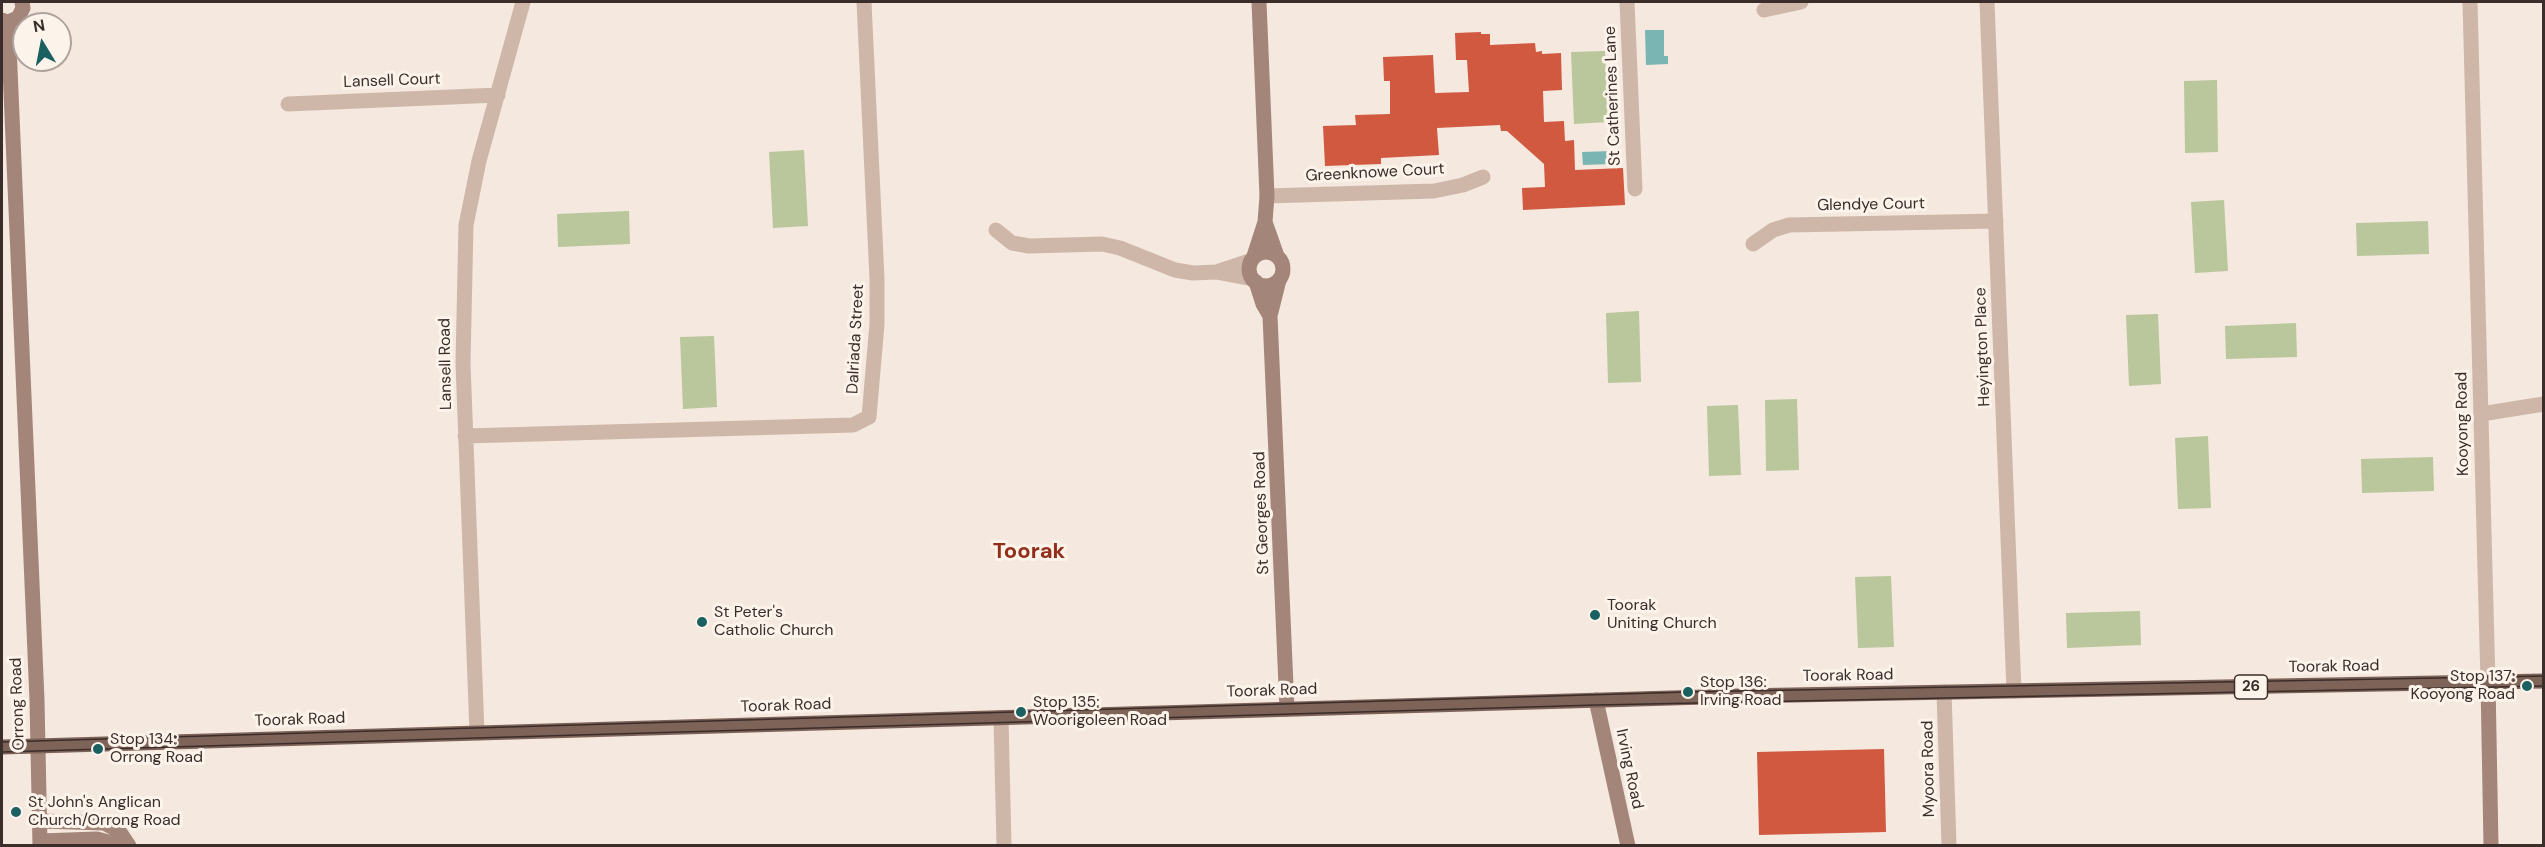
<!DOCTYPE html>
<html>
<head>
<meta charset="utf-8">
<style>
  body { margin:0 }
  #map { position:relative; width:2545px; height:847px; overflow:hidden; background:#f5e8de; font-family:"DM Sans",sans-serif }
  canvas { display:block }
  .frame { position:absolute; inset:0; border:3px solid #3b2d29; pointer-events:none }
  .north { position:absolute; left:12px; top:12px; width:60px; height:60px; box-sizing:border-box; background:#fcf3eb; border:2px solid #afa49d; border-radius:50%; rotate:350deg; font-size:16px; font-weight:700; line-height:24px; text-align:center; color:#3b2d29 }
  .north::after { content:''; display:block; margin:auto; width:21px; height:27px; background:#1a6060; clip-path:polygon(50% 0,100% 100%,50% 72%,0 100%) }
</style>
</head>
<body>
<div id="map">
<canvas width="2545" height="847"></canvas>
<div class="frame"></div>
<div class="north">N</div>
</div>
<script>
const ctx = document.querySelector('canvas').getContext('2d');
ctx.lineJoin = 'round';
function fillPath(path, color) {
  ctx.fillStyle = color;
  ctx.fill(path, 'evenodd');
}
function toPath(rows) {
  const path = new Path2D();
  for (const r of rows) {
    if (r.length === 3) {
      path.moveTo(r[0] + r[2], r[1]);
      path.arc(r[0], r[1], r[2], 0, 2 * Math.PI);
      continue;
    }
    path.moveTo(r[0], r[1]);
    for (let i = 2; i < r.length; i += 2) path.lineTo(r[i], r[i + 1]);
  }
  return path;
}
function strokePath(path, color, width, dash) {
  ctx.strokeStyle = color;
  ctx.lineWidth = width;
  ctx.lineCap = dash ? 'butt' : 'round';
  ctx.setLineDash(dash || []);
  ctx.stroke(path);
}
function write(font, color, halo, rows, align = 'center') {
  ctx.font = font + ' "DM Sans",sans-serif';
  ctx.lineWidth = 6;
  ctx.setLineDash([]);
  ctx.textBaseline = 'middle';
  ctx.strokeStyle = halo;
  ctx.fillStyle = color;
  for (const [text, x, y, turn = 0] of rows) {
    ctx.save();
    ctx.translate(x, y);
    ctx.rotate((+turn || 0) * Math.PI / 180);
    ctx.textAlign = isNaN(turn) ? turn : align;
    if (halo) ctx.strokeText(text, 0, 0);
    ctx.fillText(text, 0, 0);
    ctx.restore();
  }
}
const green = toPath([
  [1605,51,1608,122,1574,124,1571,52],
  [2217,80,2218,152,2185,153,2184,81],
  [804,150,808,226,773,228,769,152],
  [2224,200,2228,271,2195,273,2191,202],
  [629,211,630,244,558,247,557,214],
  [2428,221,2429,254,2357,256,2356,223],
  [1639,311,1641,382,1608,383,1606,313],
  [2158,314,2161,384,2129,386,2126,315],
  [2296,323,2297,357,2226,359,2225,326],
  [714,336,717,407,683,409,680,337],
  [1797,399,1799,470,1766,471,1765,400],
  [1738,405,1741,475,1709,476,1707,406],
  [2208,436,2211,508,2178,509,2175,438],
  [2433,457,2434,491,2362,493,2361,459],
  [1891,576,1894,647,1858,648,1855,577],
  [2140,611,2141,645,2067,648,2066,613]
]);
const water = toPath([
  [1645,30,1664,30,1664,56,1668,56,1668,64,1646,65],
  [1612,151,1612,164,1583,165,1582,152]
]);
const building = toPath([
  [1481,32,1481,34,1490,34,1490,45,1535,43,1536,52,1542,51,1542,54,1561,53,1562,90,1543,91,1544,122,1564,121,1565,141,1574,140,1575,170,1623,168,1625,205,1523,210,1522,188,1545,187,1544,164,1507,131,1501,131,1500,125,1437,128,1439,155,1381,158,1381,164,1325,166,1323,126,1356,125,1355,115,1390,114,1390,81,1384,81,1383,57,1433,55,1435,93,1469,92,1467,60,1456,60,1455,33],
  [1884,749,1886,832,1759,835,1757,752]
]);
const street = toPath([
  [1627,2,1635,189],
  [1987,2,2014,691],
  [2470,2,2488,682],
  [1764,10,1801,2],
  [288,104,498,95],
  [1267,196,1434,191,1463,185,1483,177],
  [996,230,1012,243,1029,246,1102,244,1120,248,1175,270,1193,273,1216,272,1253,279],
  [1753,244,1773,230,1789,225,1996,221],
  [1216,272,1252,260],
  [2481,414,2544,404],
  [465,436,853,425,869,417,877,324,877,279,864,2],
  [1944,692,1949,846],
  [1001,718,1004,846],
  [477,733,463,363,466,225,479,161,523,2]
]);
const secondary = toPath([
  [2,20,8,22,18,18,23,8,22,2],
  [8,22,37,700,40,846],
  [1265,222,1277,256],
  [1266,269,17],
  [1254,256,1265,222,1267,196,1259,2],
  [1279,280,1270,316,1287,709],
  [1256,282,1263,304,1270,316],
  [2488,682,2491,846],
  [1596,700,1628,846],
  [40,821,104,823,119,831,129,846],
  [40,841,97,839,123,846]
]);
const primary = toPath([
  [2,747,1739,696,2544,681]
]);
const tram = toPath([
  [2,742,1688,692,2544,676],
  [2,752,1597,705,2544,686]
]);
const markers = [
  [1595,615,6,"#1a6060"],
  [702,622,6,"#1a6060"],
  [2527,686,6,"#1a6060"],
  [1688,692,6,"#1a6060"],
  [1021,712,6,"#1a6060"],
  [98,749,6,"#1a6060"],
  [16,812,6,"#1a6060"]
];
const shields = [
  [2251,687,33]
];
const shieldNames = [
  ["26",2251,687]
];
const streetNames = [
  ["Lansell Court",392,81,-2],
  ["St Catherines Lane",1613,96,-92],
  ["Greenknowe Court",1375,173,-3],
  ["Glendye Court",1871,205,-1],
  ["Dalriada Street",856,339,-87],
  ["Heyington Place",1983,347,-92],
  ["Lansell Road",446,364,-91],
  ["Kooyong Road",2463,424,-91],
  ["St Georges Road",1262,513,-92],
  ["Toorak Road",2334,667,-1],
  ["Toorak Road",1848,676,-1],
  ["Toorak Road",1272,691,-2],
  ["Orrong Road",18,704,-92],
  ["Toorak Road",786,706,-2],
  ["Toorak Road",300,720,-2],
  ["Irving Road",1629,769,78],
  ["Myoora Road",1929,769,-91]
];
const poiNames = [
  ["Toorak",1607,606],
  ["Uniting Church",1607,624],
  ["St Peter's",714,613],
  ["Catholic Church",714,631],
  ["Stop 137:",2515,677,"right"],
  ["Kooyong Road",2515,695,"right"],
  ["Stop 136:",1700,683],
  ["Irving Road",1700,701],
  ["Stop 135:",1033,703],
  ["Woorigoleen Road",1033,721],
  ["Stop 134:",110,740],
  ["Orrong Road",110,758],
  ["St John's Anglican",28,803],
  ["Church/Orrong Road",28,821]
];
const districtNames = [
  ["Toorak",1029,552]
];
fillPath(green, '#bac69c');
fillPath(water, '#7ab5b3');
fillPath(building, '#d05940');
strokePath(street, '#ceb7a8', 15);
strokePath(secondary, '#a38579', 15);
strokePath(primary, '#7e6359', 15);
strokePath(tram, '#3b2d29', 1.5);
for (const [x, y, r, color] of markers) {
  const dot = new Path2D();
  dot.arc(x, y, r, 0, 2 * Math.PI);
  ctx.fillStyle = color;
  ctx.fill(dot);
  strokePath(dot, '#fcf3eb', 2);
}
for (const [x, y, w] of shields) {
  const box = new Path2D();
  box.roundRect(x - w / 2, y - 12, w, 24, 4.5);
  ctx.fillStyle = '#fcf3eb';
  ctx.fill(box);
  strokePath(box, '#3b2d29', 1.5);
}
write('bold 15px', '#3b2d29', null, shieldNames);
write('16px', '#3b2d29', '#fcf3eb', streetNames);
write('16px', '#3b2d29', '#fcf3eb', poiNames, 'left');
write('bold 22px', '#912f1a', '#fcf3eb', districtNames);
</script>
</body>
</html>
